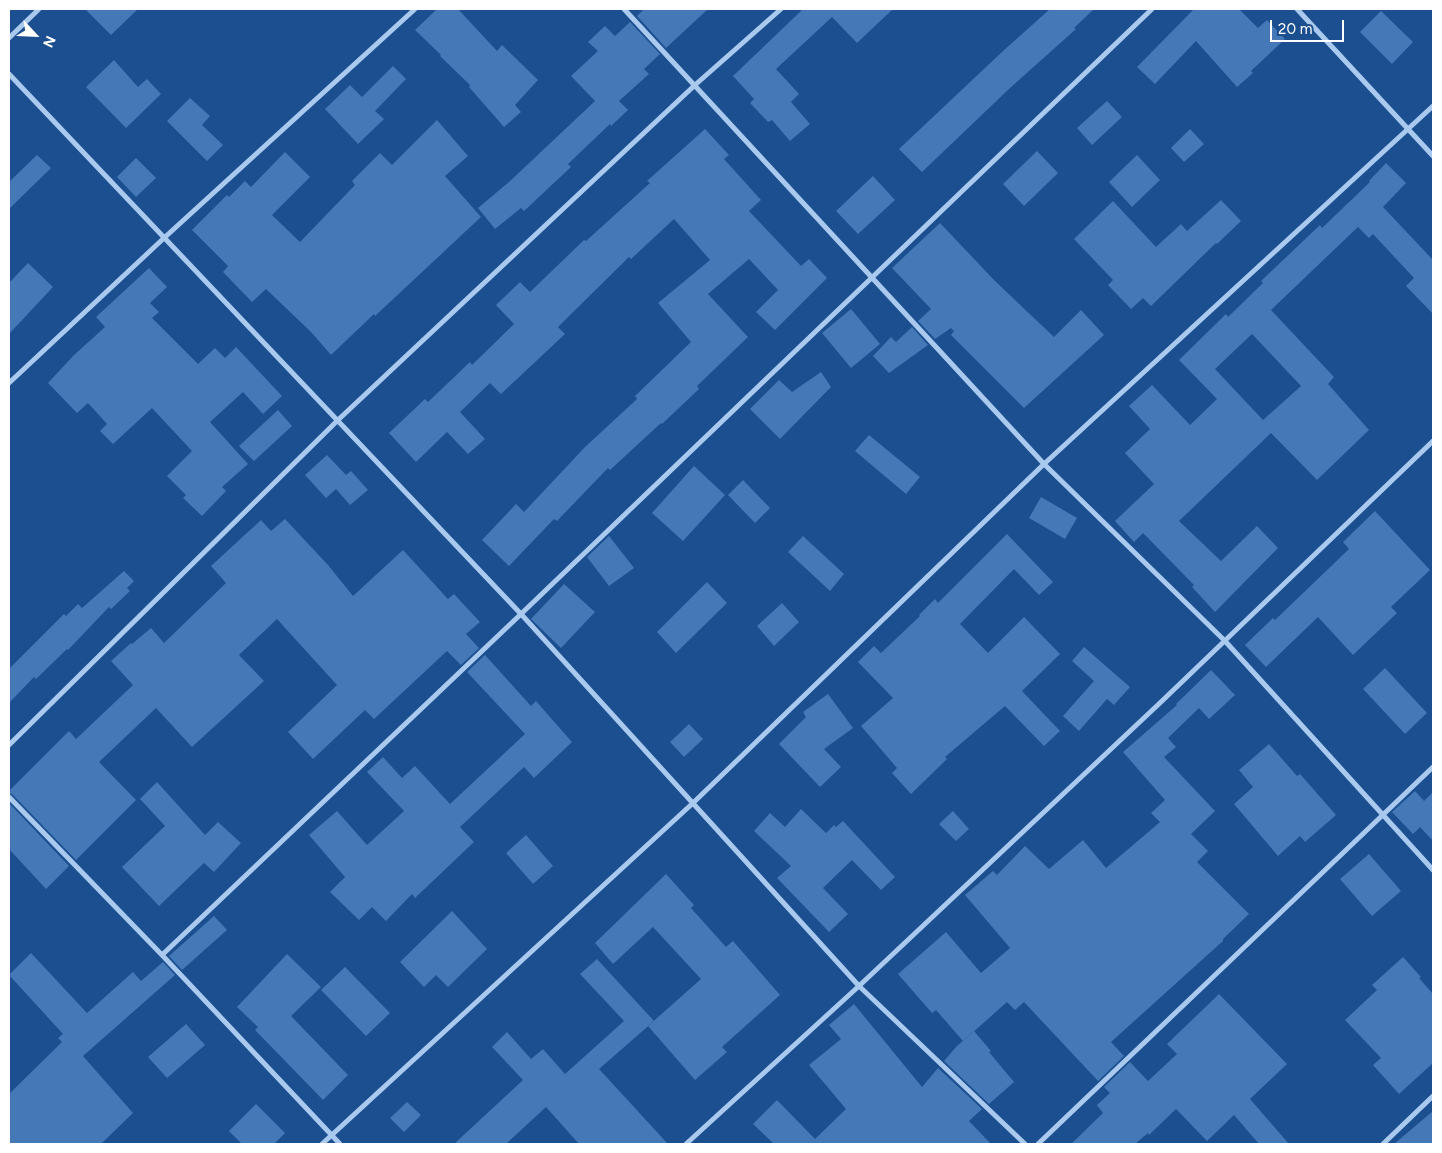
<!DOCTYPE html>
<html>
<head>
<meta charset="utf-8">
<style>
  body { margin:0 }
  #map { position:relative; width:1442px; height:1153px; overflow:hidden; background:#1b4f8f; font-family:Figtree,sans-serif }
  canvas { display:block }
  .frame { position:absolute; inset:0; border:10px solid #fff; pointer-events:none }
  .north { position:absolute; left:10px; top:10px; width:50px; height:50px; -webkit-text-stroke:4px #1b4f8f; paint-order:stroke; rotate:115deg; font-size:14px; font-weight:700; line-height:20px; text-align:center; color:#fff }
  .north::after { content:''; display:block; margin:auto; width:18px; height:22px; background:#fff; clip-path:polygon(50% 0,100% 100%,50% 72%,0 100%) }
  .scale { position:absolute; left:1270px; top:20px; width:74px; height:22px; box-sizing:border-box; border:2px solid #fff; border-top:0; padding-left:6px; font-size:15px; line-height:18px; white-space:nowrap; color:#fff; -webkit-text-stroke:4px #1b4f8f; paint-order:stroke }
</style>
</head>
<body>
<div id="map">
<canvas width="1442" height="1153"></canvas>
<div class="frame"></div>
<div class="north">N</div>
<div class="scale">20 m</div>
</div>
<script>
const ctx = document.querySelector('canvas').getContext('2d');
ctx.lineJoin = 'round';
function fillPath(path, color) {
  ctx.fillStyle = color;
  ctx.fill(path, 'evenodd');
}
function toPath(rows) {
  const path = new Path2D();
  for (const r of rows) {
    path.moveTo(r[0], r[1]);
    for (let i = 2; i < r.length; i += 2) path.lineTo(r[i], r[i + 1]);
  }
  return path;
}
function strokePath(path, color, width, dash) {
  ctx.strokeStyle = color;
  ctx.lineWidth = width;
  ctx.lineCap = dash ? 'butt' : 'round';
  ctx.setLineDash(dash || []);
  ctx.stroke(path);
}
const building = toPath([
  [85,9,138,9,111,35],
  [437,9,458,9,497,51,502,45,538,80,515,105,521,112,504,127,469,87,470,85,440,56,441,55,415,30],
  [644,9,708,9,666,48,637,16],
  [803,9,893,9,857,43,832,17,776,69,799,94,791,102,810,124,790,141,772,120,768,122,750,103,754,99,733,76],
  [1050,9,1094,9,1074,28,1076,29,1010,88,922,172,899,149,1003,51],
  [1194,9,1239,9,1258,28,1267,20,1285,39,1251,71,1253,73,1237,87,1196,41,1155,84,1137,67],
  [1381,11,1413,42,1392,64,1360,32],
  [630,22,660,54,644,69,649,74,619,101,628,110,611,126,610,124,568,164,571,167,524,211,521,208,495,229,478,208,509,182,595,101,571,76,598,51,588,42,605,26,615,36],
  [114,60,138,87,147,79,161,94,126,128,86,87],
  [393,66,406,79,375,111,384,119,358,144,325,109,350,85,362,97],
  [190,98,210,116,202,125,223,145,207,161,167,121],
  [1107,101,1122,117,1092,145,1077,128],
  [437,120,468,156,445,176,481,217,375,316,374,314,331,355,311,332,266,289,252,302,223,272,228,266,192,230,227,195,229,197,245,181,251,187,285,152,310,177,272,215,300,242,355,185,352,181,380,153,392,165],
  [705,129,729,155,724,159,761,200,749,211,801,266,809,259,827,278,775,330,756,312,778,290,749,259,708,294,748,337,697,386,699,389,662,424,661,423,610,470,608,468,557,521,554,519,509,566,482,540,516,504,524,512,585,447,637,399,635,396,691,342,658,303,710,260,674,219,631,259,629,257,558,327,565,334,501,394,490,383,460,412,485,439,468,454,447,432,416,462,389,433,425,399,428,402,470,362,472,365,514,324,496,305,520,282,530,292,584,240,586,241,650,183,647,181],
  [1190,129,1204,144,1184,162,1171,148],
  [1037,151,1058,173,1024,206,1003,184],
  [37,155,51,168,9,209,9,182],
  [1137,155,1160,180,1132,207,1109,182],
  [136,158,156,178,136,197,117,177],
  [1386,163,1406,183,1383,207,1433,260,1433,314,1406,286,1414,278,1373,234,1369,238,1358,227,1271,310,1334,377,1328,384,1369,430,1317,480,1271,433,1179,521,1221,561,1257,526,1278,548,1215,612,1192,587,1194,585,1143,533,1134,542,1115,521,1154,484,1125,453,1150,429,1129,406,1152,385,1190,425,1217,399,1179,360,1226,314,1228,317,1263,283,1261,281,1320,225,1322,228,1370,182,1369,181],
  [1252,334,1301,386,1263,420,1215,369],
  [873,176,895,200,858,234,836,211],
  [1221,200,1241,221,1217,244,1216,243,1151,306,1143,298,1131,309,1108,285,1113,280,1074,239,1113,201,1156,247,1181,224,1187,231],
  [940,223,995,281,1054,337,1081,310,1104,335,1024,408,951,335,954,331,951,328,935,339,918,321,931,309,892,268],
  [28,263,53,287,9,334,9,283],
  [149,268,167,287,150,303,159,312,152,318,198,364,215,348,225,358,236,347,282,396,263,414,243,392,210,422,248,464,222,487,226,491,202,516,183,498,186,495,167,476,192,451,152,408,113,444,100,431,107,424,88,403,77,413,48,383,74,355,105,327,96,317],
  [851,309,880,344,851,368,822,333],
  [912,327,928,345,889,373,873,356,891,337,896,342],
  [821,372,831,387,780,439,750,409,779,380,792,392],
  [278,410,292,426,254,461,239,446],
  [869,435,920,477,906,494,855,451],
  [327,455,346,475,351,471,368,490,350,505,336,489,326,498,305,475],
  [694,466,725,495,683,541,652,513],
  [743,480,770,508,755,523,728,495],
  [1041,497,1077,518,1065,539,1029,518],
  [1375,511,1430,570,1391,607,1397,613,1353,655,1318,617,1266,667,1245,645,1273,618,1275,620,1349,549,1343,542],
  [285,519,328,565,353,596,403,550,448,599,454,594,480,622,466,634,479,648,461,665,447,651,374,719,365,710,313,759,288,732,337,685,277,619,239,655,264,681,192,747,156,708,99,762,136,800,76,860,12,794,9,793,9,791,69,731,76,739,133,685,111,661,131,643,132,644,151,628,164,643,226,583,211,566,261,520,271,531],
  [1007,534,1053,582,1039,595,1014,569,960,624,988,653,1024,617,1060,654,1022,691,1060,731,1044,746,1005,706,945,757,947,759,911,794,892,773,897,768,861,726,893,698,858,662,874,646,881,653,920,616,919,615,935,599,938,603],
  [609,536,634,568,609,586,587,557],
  [803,536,844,574,830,591,788,552],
  [124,571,134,581,127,588,130,591,111,609,109,607,68,650,67,649,36,679,34,677,9,703,9,669,64,614,66,616,78,604,82,608],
  [707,582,727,603,676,653,657,632],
  [564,584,595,612,561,648,531,619],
  [782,603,799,622,774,646,757,626],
  [1084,647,1130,687,1114,705,1107,699,1079,731,1063,716,1094,681,1072,661],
  [485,655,531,706,536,701,572,742,534,778,524,767,460,827,474,842,415,898,412,894,386,921,372,907,359,920,330,892,345,877,309,835,337,811,367,845,404,811,367,772,383,757,402,778,415,766,450,804,525,734,467,672],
  [1385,668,1427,713,1405,734,1363,689],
  [1211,670,1235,695,1209,719,1199,708,1168,738,1176,747,1164,757,1215,811,1191,834,1208,851,1197,862,1249,914,1223,939,1223,941,1111,1042,1124,1056,1098,1081,1024,1002,1015,1010,1007,1002,963,1041,936,1010,932,1013,898,974,946,932,981,973,1010,948,965,895,993,871,997,875,1025,846,1049,869,1083,840,1106,868,1160,822,1151,813,1165,800,1123,752,1177,705,1176,704],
  [828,694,853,728,824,749,841,767,820,787,779,744,806,717,803,712],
  [689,724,703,739,684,757,670,742],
  [1269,744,1297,776,1300,774,1336,815,1305,842,1300,836,1278,856,1234,804,1253,787,1239,770],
  [157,782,205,835,218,822,241,843,214,872,204,863,159,906,122,867,165,826,140,799],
  [1415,791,1424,801,1433,792,1433,841,1420,827,1413,834,1392,812],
  [9,803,69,866,46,889,9,849],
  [801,809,826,833,834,825,836,827,843,821,895,877,881,890,852,860,823,888,848,914,829,932,777,878,791,866,754,831,770,813,785,827],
  [953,811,969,829,956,841,939,824],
  [526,835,553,866,533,884,506,853],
  [1369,854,1401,891,1372,916,1340,879],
  [666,874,694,905,691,908,726,947,733,941,780,995,722,1047,727,1052,695,1080,648,1026,701,979,653,927,613,964,595,943],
  [452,911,487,949,448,987,436,975,424,987,400,962],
  [214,916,227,930,182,970,169,956],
  [31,953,87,1013,133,972,141,981,163,962,175,975,83,1056,133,1113,101,1144,9,1144,9,1094,62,1042,58,1038,63,1034,9,975],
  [287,954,321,987,291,1016,348,1075,323,1100,255,1030,258,1027,237,1007],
  [1403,957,1421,977,1419,978,1433,994,1433,1063,1399,1094,1373,1065,1381,1058,1345,1020,1377,990,1372,985],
  [597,959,654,1021,599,1069,668,1144,579,1144,546,1107,506,1144,454,1144,523,1080,492,1047,507,1032,531,1059,543,1049,565,1074,624,1021,580,974],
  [345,967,390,1013,366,1036,321,990],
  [1219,994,1287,1064,1250,1099,1289,1144,1259,1144,1234,1115,1207,1141,1176,1109,1149,1135,1148,1133,1135,1144,1071,1144,1103,1113,1097,1105,1110,1093,1104,1087,1130,1062,1148,1081,1177,1054,1167,1044],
  [854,1004,922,1087,938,1068,982,1109,969,1121,991,1144,774,1144,753,1124,777,1100,815,1139,846,1109,809,1065,841,1039,829,1025],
  [186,1024,205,1045,167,1078,148,1057],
  [974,1031,991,1051,989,1052,1014,1082,989,1104,944,1061,956,1047],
  [407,1102,421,1115,404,1132,390,1118],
  [256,1104,285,1133,274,1144,242,1144,229,1131],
  [1433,1111,1433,1144,1394,1144]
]);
const street = toPath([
  [624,9,1044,464,1225,641,1433,870],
  [1297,9,1433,156],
  [9,38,39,9],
  [9,74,521,614,859,986,1025,1144],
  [9,383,164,238,415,9],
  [9,745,338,420,695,85,781,9],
  [9,797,162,955,340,1144],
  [162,955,521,614,1152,9],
  [322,1144,693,803,1044,464,1433,106],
  [686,1144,859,986,1162,701,1433,441],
  [1038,1144,1433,767],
  [1383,1144,1433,1096]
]);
fillPath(building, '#4478b7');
strokePath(street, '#a9c9ee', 5);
</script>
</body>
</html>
